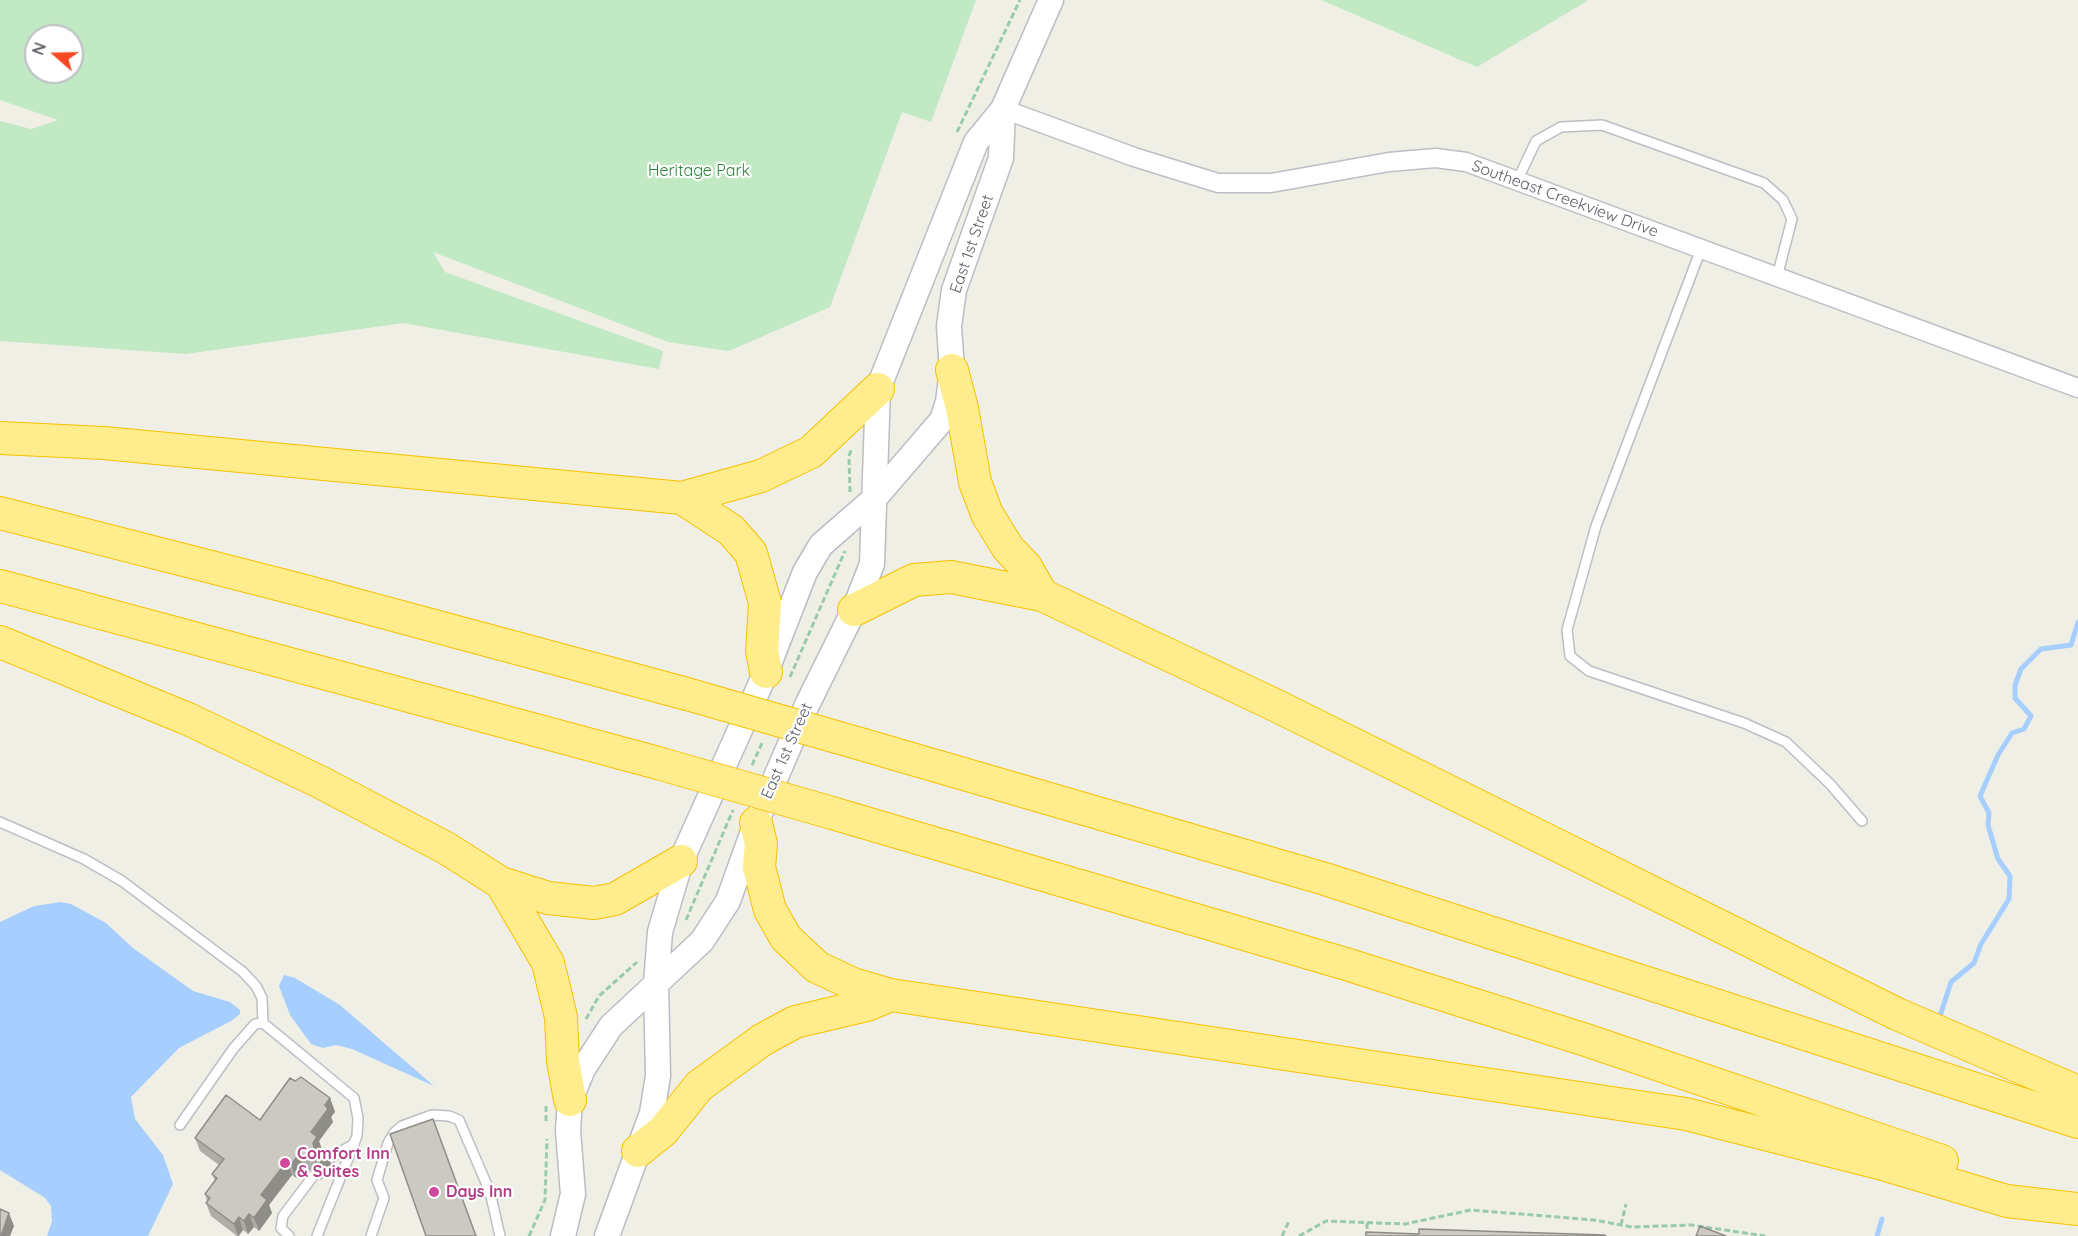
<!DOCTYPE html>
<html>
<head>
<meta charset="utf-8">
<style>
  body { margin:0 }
  #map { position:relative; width:2078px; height:1236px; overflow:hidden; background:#f0efe5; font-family:Quicksand,sans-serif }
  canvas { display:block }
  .north { position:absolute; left:24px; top:24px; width:60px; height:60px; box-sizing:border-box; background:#fff; border:2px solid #bebfc2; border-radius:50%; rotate:290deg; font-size:16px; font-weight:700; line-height:24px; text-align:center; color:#5d6067 }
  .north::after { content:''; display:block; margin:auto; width:21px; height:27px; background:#f64a25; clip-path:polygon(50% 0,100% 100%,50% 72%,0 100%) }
</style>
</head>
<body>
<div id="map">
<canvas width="2078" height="1236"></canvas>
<div class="north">N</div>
</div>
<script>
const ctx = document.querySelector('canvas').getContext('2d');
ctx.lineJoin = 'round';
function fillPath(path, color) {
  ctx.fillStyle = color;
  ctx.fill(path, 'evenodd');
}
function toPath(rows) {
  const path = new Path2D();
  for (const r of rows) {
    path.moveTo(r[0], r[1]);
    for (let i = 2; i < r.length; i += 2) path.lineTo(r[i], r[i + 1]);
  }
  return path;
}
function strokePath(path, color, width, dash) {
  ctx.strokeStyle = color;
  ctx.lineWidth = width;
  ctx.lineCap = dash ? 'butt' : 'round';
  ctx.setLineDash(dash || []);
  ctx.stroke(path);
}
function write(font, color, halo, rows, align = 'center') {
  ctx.font = font + ' Quicksand,sans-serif';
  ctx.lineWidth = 4.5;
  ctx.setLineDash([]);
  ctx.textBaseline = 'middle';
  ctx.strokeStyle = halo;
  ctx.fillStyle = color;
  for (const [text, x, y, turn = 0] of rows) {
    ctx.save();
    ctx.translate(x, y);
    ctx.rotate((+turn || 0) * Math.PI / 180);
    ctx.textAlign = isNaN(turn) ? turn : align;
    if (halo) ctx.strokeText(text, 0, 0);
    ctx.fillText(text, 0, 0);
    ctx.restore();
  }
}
const green = toPath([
  [0,0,976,0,931,122,902,112,830,307,729,351,668,342,433,252,445,272,663,351,659,369,403,323,186,354,0,341,0,121,31,129,58,120,0,100],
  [36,36,72,36,72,72,36,72],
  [1321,0,1586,0,1587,1,1477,67]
]);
const water = toPath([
  [61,902,71,904,106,923,133,948,193,991,230,1002,240,1010,240,1014,231,1021,179,1048,131,1097,135,1119,163,1155,173,1184,148,1236,47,1236,52,1221,51,1206,45,1198,0,1170,0,922,34,906],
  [284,975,295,978,340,1005,434,1086,352,1049,336,1045,323,1048,311,1044,290,1015,279,986]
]);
const stream = toPath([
  [1940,1016,1951,982,1974,963,1981,944,2009,899,2010,876,1998,859,1988,825,1989,813,1980,796,1998,755,2012,733,2024,729,2031,716,2015,698,2015,685,2021,669,2041,649,2071,645,2078,622],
  [1877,1236,1882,1219]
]);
const path = toPath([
  [957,132,1020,0],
  [850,492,849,456,852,448],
  [790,677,845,551],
  [752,765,763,741],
  [686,920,733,810],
  [586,1019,599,996,637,962],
  [546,1106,546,1123],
  [1367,1223,1367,1236],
  [1621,1225,1626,1204],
  [529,1236,545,1200,547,1139],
  [1282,1236,1289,1221],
  [1299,1236,1326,1221,1405,1224,1471,1210,1594,1220,1632,1227,1691,1225,1765,1236]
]);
const lane = toPath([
  [1517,181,1536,141,1561,127,1602,125,1764,183,1783,200,1792,219,1777,277],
  [1701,249,1596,526,1567,630,1570,656,1589,671,1744,723,1786,742,1830,784,1862,821],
  [0,822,84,859,122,881,243,972,256,986,262,998,263,1023],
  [180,1125,233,1049,255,1024,263,1023,279,1036,354,1098,358,1118,357,1136,317,1236],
  [325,1161,354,1144],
  [289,1236,281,1228,283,1216,314,1175],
  [371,1236,384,1198,377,1180,388,1143,394,1133,402,1126,432,1115,449,1116,459,1120,490,1192,500,1236]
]);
const street = toPath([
  [1003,109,1134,157,1218,183,1271,183,1389,162,1436,158,1466,162,2078,388]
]);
const secondary = toPath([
  [563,1236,573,1194,568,1131,570,1100,583,1069,611,1026,702,941,728,901,756,823,807,705,854,610,872,564,878,389,976,142,1003,109,1051,0],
  [607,1236,652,1113,658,1076,656,984,660,932,681,861,766,672,805,572,821,545,875,498,942,420,948,402,952,370,949,326,954,290,1001,158,1003,109]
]);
const highway = toPath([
  [952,370,962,408,975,482,987,514,1008,548,1026,567,1042,595],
  [0,438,104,443,682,498,761,476,811,452,878,389],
  [682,498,731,530,751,553,765,603,762,651,766,672],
  [0,513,297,589,687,694],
  [0,586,658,763],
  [854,610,914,580,951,577,1042,595,1277,706,1897,1014,2078,1092],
  [0,642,188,719,320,782,446,848,501,883,548,898,594,903,615,899,681,861],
  [864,745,1325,879,2078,1122],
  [832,813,1346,964,1586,1040,1942,1161],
  [756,823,761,844,759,867,770,910,786,938,817,967,853,984,891,995,1686,1114,1879,1163,2007,1201,2078,1209],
  [501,883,548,963,561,1017,563,1061,570,1100],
  [638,1151,663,1131,699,1086,762,1040,795,1022,867,1005,891,995]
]);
const highwayBridge = toPath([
  [687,694,864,745],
  [658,763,832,813]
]);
const wall = toPath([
  [295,1081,330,1098,335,1112,331,1117,333,1122,319,1141,322,1150,319,1154,332,1166,321,1180,318,1170,315,1168,309,1171,304,1168,296,1178,292,1175,269,1205,272,1213,259,1231,254,1227,248,1234,243,1230,239,1236,237,1236,211,1216,206,1203,207,1201,205,1194,215,1181,212,1174,219,1165,200,1151,195,1138,260,1120]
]);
const shadedWall = toPath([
  [330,1098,335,1112,331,1117,333,1122,319,1141,322,1150,318,1156,327,1153,332,1166,321,1180,317,1167,315,1152,311,1132,325,1105],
  [299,1154,304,1168,296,1178,291,1165],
  [287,1161,292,1175,269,1205,272,1213,259,1231,254,1218,261,1195],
  [9,1213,14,1226,10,1236,1,1236],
  [249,1214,254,1227,248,1234,244,1221],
  [239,1217,243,1230,238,1236,234,1224]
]);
const building = toPath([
  [301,1077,330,1098,325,1105,328,1109,311,1132,317,1137,313,1143,315,1152,320,1155,327,1153,317,1167,315,1159,311,1155,304,1158,299,1154,291,1165,287,1161,261,1195,267,1200,254,1218,249,1214,244,1221,239,1217,234,1224,206,1203,210,1198,205,1194,217,1178,212,1174,224,1159,195,1138,226,1095,260,1120,290,1078,295,1081,301,1077],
  [433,1119,476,1236,426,1236,390,1134,433,1119],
  [0,1209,9,1213,1,1236,0,1236,0,1209],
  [1700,1226,1726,1236,1696,1236,1700,1226],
  [1419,1229,1604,1235,1606,1236,1366,1236,1366,1232,1419,1234,1419,1229]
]);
const markers = [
  [285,1163,6,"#d1479c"],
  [434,1192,6,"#d1479c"]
];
const parkNames = [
  ["Heritage Park",699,171]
];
const streetNames = [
  ["Southeast Creekview Drive",1565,199,20],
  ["East 1st Street",972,244,-71],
  ["East 1st Street",787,751,-66]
];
const hotelNames = [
  ["Comfort Inn",297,1154],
  ["& Suites",297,1172],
  ["Days Inn",446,1192]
];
fillPath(green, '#c0e9c4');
fillPath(water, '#a6cfff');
strokePath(stream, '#a6cfff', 5);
strokePath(lane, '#bcbec5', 12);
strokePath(street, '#bcbec5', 21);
strokePath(secondary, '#babdc4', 27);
strokePath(highway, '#f5c100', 34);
strokePath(path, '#98cbac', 3, [6, 3]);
strokePath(lane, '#fff', 9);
strokePath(street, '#fff', 18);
strokePath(secondary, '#fff', 24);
strokePath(highway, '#ffed8d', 32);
strokePath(highwayBridge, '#f5c100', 34, []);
strokePath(highwayBridge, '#ffed8d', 32);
fillPath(wall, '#afada7');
fillPath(shadedWall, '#8e8d88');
fillPath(building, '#cbc9c2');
strokePath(building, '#8e8d88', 1.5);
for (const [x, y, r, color] of markers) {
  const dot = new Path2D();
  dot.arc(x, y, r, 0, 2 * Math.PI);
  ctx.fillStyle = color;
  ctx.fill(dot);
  strokePath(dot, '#fff', 2);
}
write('16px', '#2e843a', '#fff', parkNames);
write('16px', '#5d6067', '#fff', streetNames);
write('bold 16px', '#b23c85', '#fff', hotelNames, 'left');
</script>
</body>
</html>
